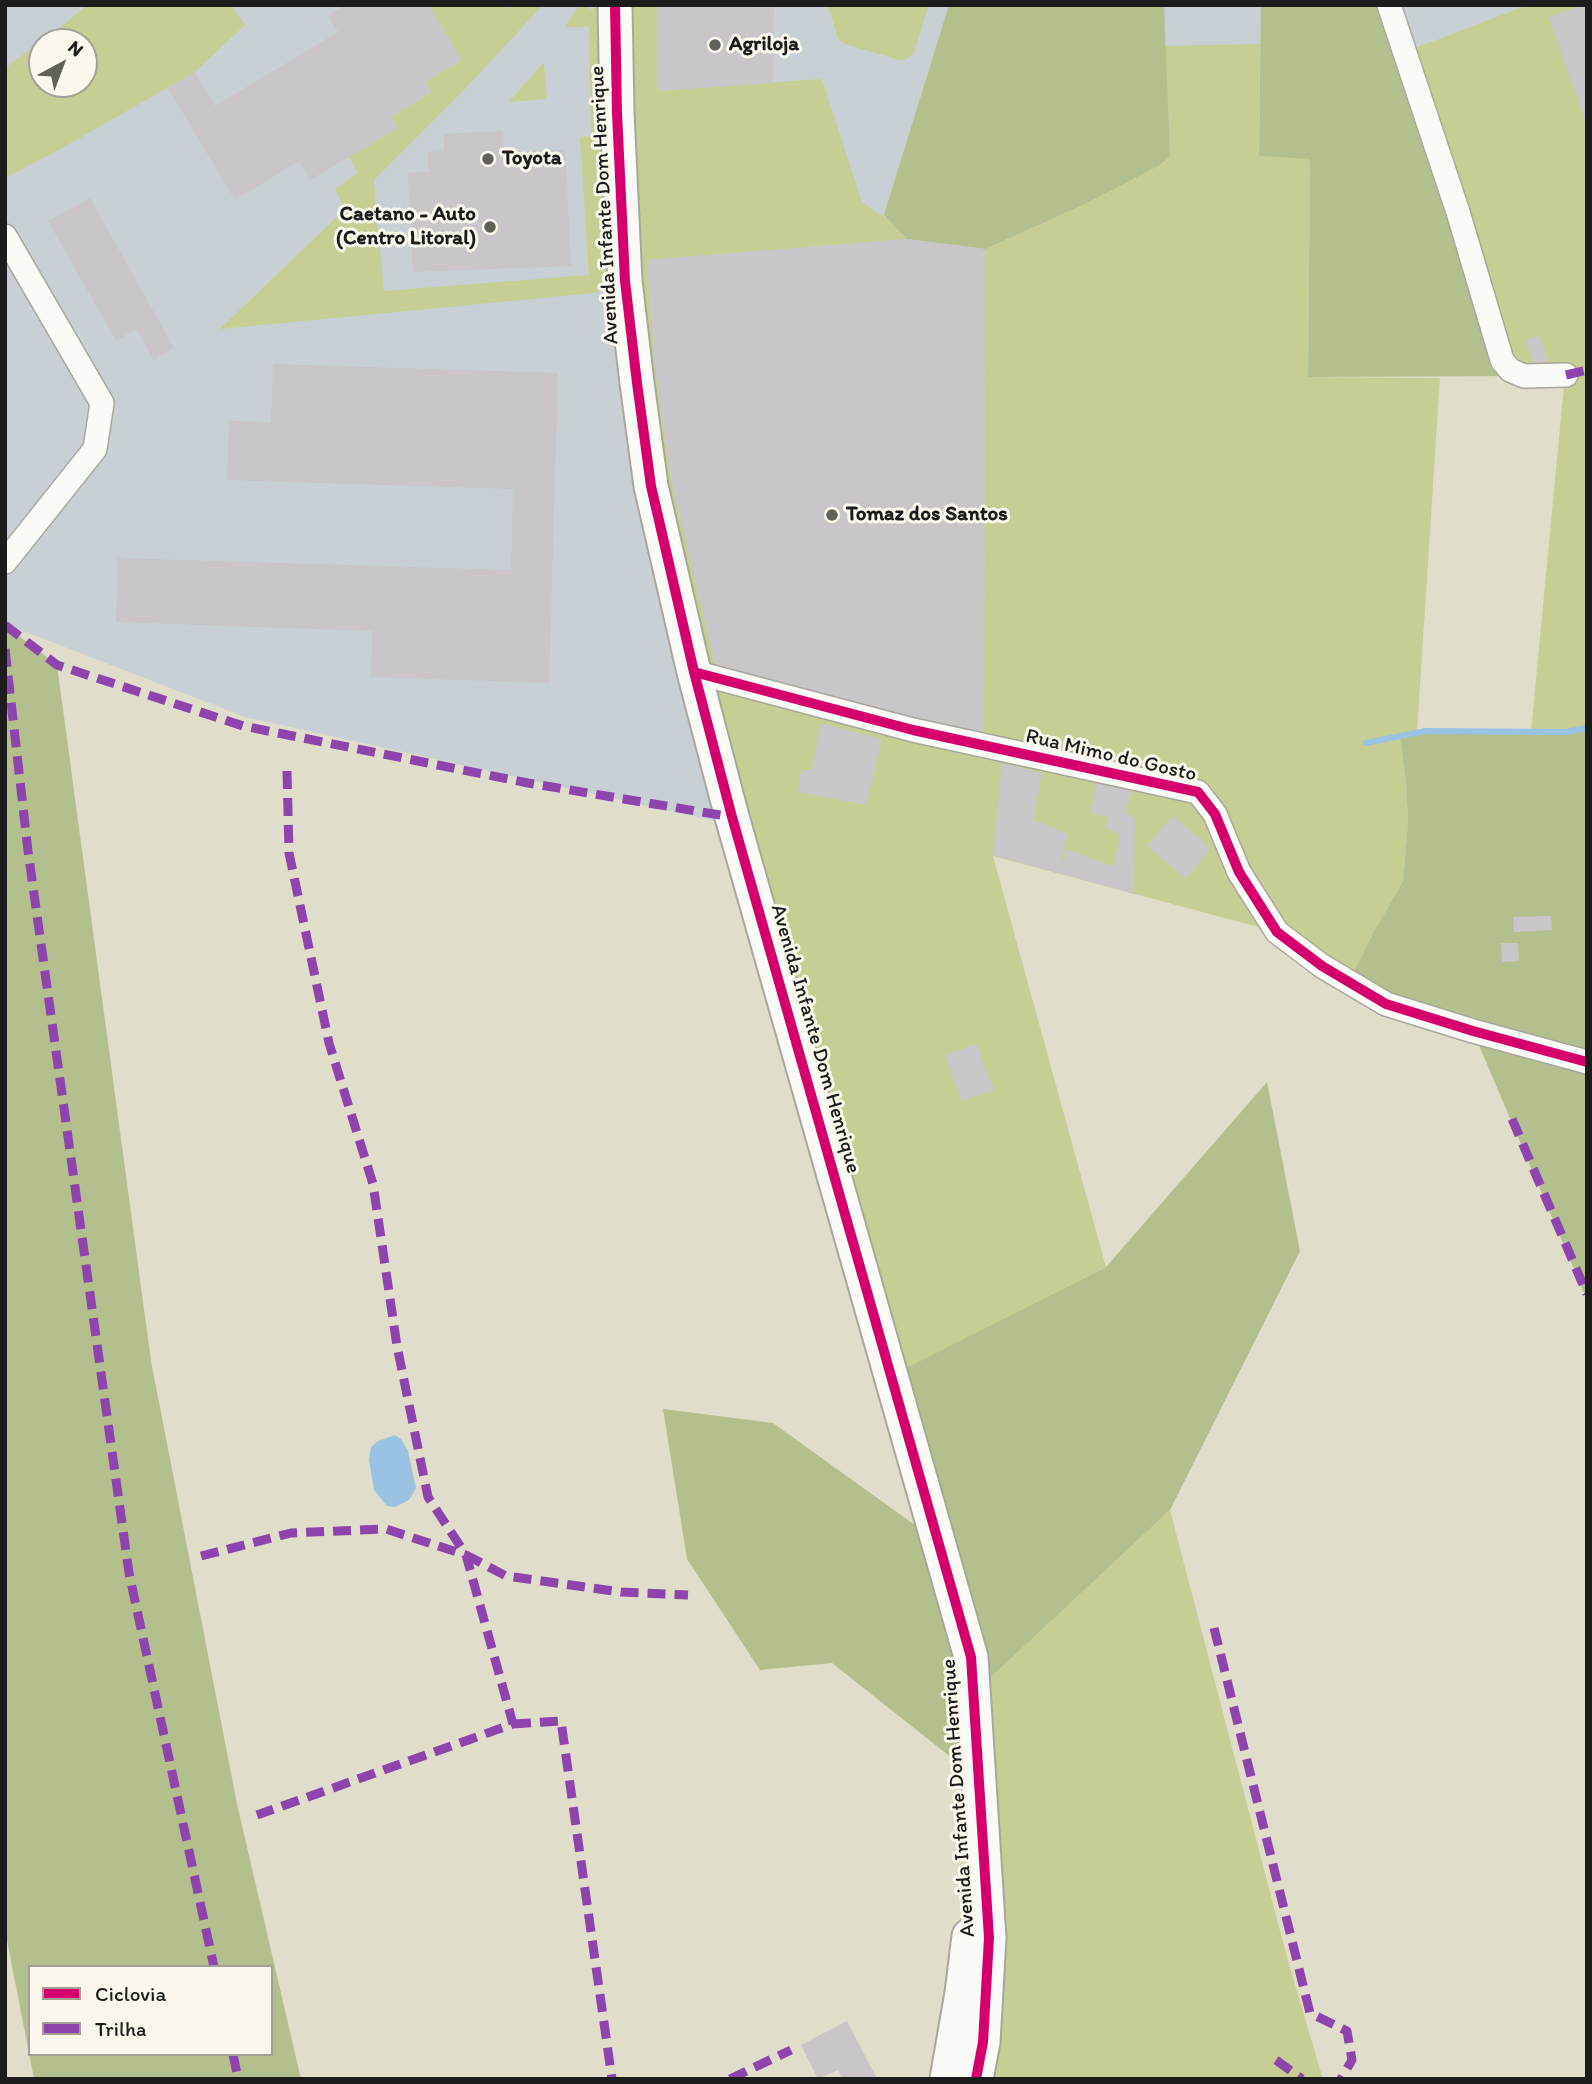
<!DOCTYPE html>
<html>
<head>
<meta charset="utf-8">
<style>
  body { margin:0 }
  #map { position:relative; width:1592px; height:2084px; overflow:hidden; background:#e1ddcb; font-family:Itim,sans-serif }
  canvas { display:block }
  .frame { position:absolute; inset:0; border:7px solid #1c1c1c; pointer-events:none }
  .legend { position:absolute; left:28px; top:1965px; width:245px; height:91px; box-sizing:border-box; background:#fbf7ec; border:2px solid #a29f99; margin:0; padding:9px 12px; list-style:none; font-size:21px; color:#1c1c1c }
  .legend li { display:flex; align-items:center; gap:14px; height:35px }
  .legend b { width:35px; border:2px solid #a29f99 }
  .north { position:absolute; left:28px; top:28px; width:70px; height:70px; box-sizing:border-box; background:#fbf7ec; border:2px solid #a29f99; border-radius:50%; rotate:41deg; font-size:19px; font-weight:700; line-height:28px; text-align:center; color:#1c1c1c }
  .north::after { content:''; display:block; margin:auto; width:24px; height:32px; background:#616059; clip-path:polygon(50% 0,100% 100%,50% 72%,0 100%) }
</style>
</head>
<body>
<div id="map">
<canvas width="1592" height="2084"></canvas>
<div class="frame"></div>
<ul class="legend">
<li><b style="height:9px;background:#d6006c"></b>Ciclovia</li>
<li><b style="height:9px;background:#8e44ad"></b>Trilha</li>
</ul>
<div class="north">N</div>
</div>
<script>
const ctx = document.querySelector('canvas').getContext('2d');
ctx.lineJoin = 'round';
function fillPath(path, color) {
  ctx.fillStyle = color;
  ctx.fill(path, 'evenodd');
}
function toPath(rows) {
  const path = new Path2D();
  for (const r of rows) {
    path.moveTo(r[0], r[1]);
    for (let i = 2; i < r.length; i += 2) path.lineTo(r[i], r[i + 1]);
  }
  return path;
}
function strokePath(path, color, width, dash) {
  ctx.strokeStyle = color;
  ctx.lineWidth = width;
  ctx.lineCap = dash ? 'butt' : 'round';
  ctx.setLineDash(dash || []);
  ctx.stroke(path);
}
function write(font, color, halo, rows, align = 'center') {
  ctx.font = font + ' Itim,sans-serif';
  ctx.lineWidth = 6;
  ctx.setLineDash([]);
  ctx.textBaseline = 'middle';
  ctx.strokeStyle = halo;
  ctx.fillStyle = color;
  for (const [text, x, y, turn = 0] of rows) {
    ctx.save();
    ctx.translate(x, y);
    ctx.rotate((+turn || 0) * Math.PI / 180);
    ctx.textAlign = isNaN(turn) ? turn : align;
    if (halo) ctx.strokeText(text, 0, 0);
    ctx.fillText(text, 0, 0);
    ctx.restore();
  }
}
const industrial = toPath([
  [5,5,1546,5,1258,111,1253,795,686,653,734,825,245,717,5,624],
  [42,42,84,42,84,84,42,84]
]);
const green = toPath([
  [87,5,232,5,245,25,195,72,55,152,5,178,5,68,61,27],
  [42,42,84,42,84,84,42,84],
  [429,5,507,5,509,9,513,5,543,5,466,88,374,180,384,291,589,275,580,137,591,136,589,27,565,27,579,5,585,5,589,9,615,5,657,5,657,90,822,79,862,202,890,221,907,239,647,260,655,366,673,487,719,679,984,745,985,249,1083,205,1170,156,1165,46,1260,44,1259,156,1310,158,1308,377,1440,378,1417,732,1401,736,1406,781,1408,822,1403,881,1373,933,1349,982,1277,932,993,856,1106,1267,892,1375,732,817,625,281,594,293,220,329,343,211,342,203,335,189,358,173,349,157,398,128,391,117,431,93,425,82,462,60],
  [828,5,929,5,914,53,905,60,899,60,845,44,838,39],
  [1528,5,1587,5,1587,728,1566,732,1531,732,1565,375,1510,370,1405,52],
  [544,62,547,99,509,102],
  [1170,1510,1288,1961,1323,2079,976,2079,974,1693]
]);
const forest = toPath([
  [949,5,1164,5,1170,156,1158,166,1083,205,985,249,907,239,884,215],
  [1261,5,1389,5,1498,349,1524,376,1308,377,1310,159,1259,156],
  [5,625,57,665,151,1361,237,1804,301,2079,34,2079,5,1930],
  [30,1967,271,1967,271,2054,30,2054],
  [1587,728,1587,1300,1473,1031,1349,982,1373,933,1403,881,1408,822,1406,781,1400,736,1425,731,1566,732],
  [1267,1082,1300,1251,1170,1510,974,1693,967,1770,832,1663,760,1670,687,1559,663,1409,773,1423,912,1523,938,1539,892,1375,1106,1267]
]);
const water = toPath([
  [395,1435,401,1439,408,1451,416,1488,409,1500,395,1507,387,1506,374,1490,369,1460,371,1447,378,1441]
]);
const stream = toPath([
  [1366,743,1425,731,1566,732,1587,728]
]);
const building = toPath([
  [345,5,429,5,462,60,425,82,431,92,391,117,398,128,310,180,299,161,235,200,168,88,195,72,215,106,338,32,328,16],
  [657,5,757,5,757,8,774,7,773,83,657,91],
  [1584,5,1587,5,1586,123,1549,17],
  [503,131,504,152,565,150,571,266,413,272,408,173,429,172,427,152,444,151,444,134],
  [90,198,174,348,154,360,136,329,116,341,48,221],
  [907,239,985,249,984,746,719,679,673,487,655,366,647,260],
  [1539,335,1549,361,1535,365,1525,340],
  [273,364,558,373,549,683,371,677,372,631,116,622,118,558,511,570,513,489,227,480,229,421,271,422],
  [821,723,882,739,867,805,798,792,801,770,812,770],
  [1002,763,1042,773,1034,820,1068,834,1059,871,1067,849,1114,867,1120,835,1106,827,1109,817,1091,813,1097,779,1132,790,1126,813,1135,818,1134,894,993,855],
  [1173,816,1211,848,1186,879,1147,846],
  [1551,916,1552,930,1514,932,1513,917],
  [1501,943,1518,943,1519,961,1502,962],
  [977,1044,994,1090,962,1101,945,1055],
  [847,2021,877,2079,842,2079,838,2070,818,2079,801,2045]
]);
const street = toPath([
  [1389,5,1458,212,1502,360,1510,370,1524,376,1566,375],
  [5,236,102,403,95,449,5,562],
  [694,672,913,730,1198,792,1215,814,1239,872,1277,932,1322,966,1386,1004,1473,1031,1587,1062]
]);
const secondary = toPath([
  [615,5,617,113,625,281,637,383,651,486,694,672,732,817,971,1657,989,1938,983,2042,976,2079],
  [947,2079,962,1993,969,1936]
]);
const quiet = toPath([
  [1566,375,1587,370],
  [5,625,57,665,243,726,528,783,732,817],
  [5,649,28,851,129,1573,214,1967],
  [287,771,289,853,329,1043,373,1184,397,1346,428,1497,466,1555,506,1576,621,1592,688,1595],
  [1512,1119,1587,1294],
  [201,1556,291,1533,386,1529,466,1555,513,1724,257,1815],
  [1214,1628,1310,2013,1347,2031,1352,2060,1341,2079],
  [513,1724,561,1721,612,2079],
  [233,2054,238,2079],
  [1276,2060,1302,2079],
  [730,2079,791,2050]
]);
const cycleway = toPath([
  [615,5,617,113,625,281,637,383,651,486,694,672,732,817,971,1657,989,1938,983,2042,976,2079],
  [694,672,913,730,1198,792,1215,814,1239,872,1277,932,1322,966,1386,1004,1473,1031,1587,1062]
]);
const markers = [
  [715,45,7,"#616059"],
  [488,159,7,"#616059"],
  [490,227,7,"#616059"],
  [832,515,7,"#616059"]
];
const poiNames = [
  ["Agriloja",729,45],
  ["Toyota",502,159],
  ["Caetano - Auto",476,215,"right"],
  ["(Centro Litoral)",476,239,"right"],
  ["Tomaz dos Santos",846,515]
];
const streetNames = [
  ["Avenida Infante Dom Henrique",605,205,-93],
  ["Rua Mimo do Gosto",1111,756,13],
  ["Avenida Infante Dom Henrique",815,1039,74],
  ["Avenida Infante Dom Henrique",959,1798,-94]
];
fillPath(industrial, '#c9d0d5');
fillPath(green, '#c7ce93');
fillPath(forest, '#b3c08d');
fillPath(water, '#9ac2e3');
strokePath(stream, '#9ac2e3', 6);
fillPath(building, '#c9c5c8');
strokePath(street, '#a9a79c', 26);
strokePath(secondary, '#a9a79c', 37);
strokePath(street, '#fafaf7', 23);
strokePath(secondary, '#fafaf7', 33);
strokePath(quiet, '#8e44ad', 9, [18, 9]);
strokePath(cycleway, '#d6006c', 10);
for (const [x, y, r, color] of markers) {
  const dot = new Path2D();
  dot.arc(x, y, r, 0, 2 * Math.PI);
  ctx.fillStyle = color;
  ctx.fill(dot);
  strokePath(dot, '#fbf7ec', 2.5);
}
write('bold 21px', '#1c1c1c', '#fbf7ec', poiNames, 'left');
write('21px', '#1c1c1c', '#fbf7ec', streetNames);
</script>
</body>
</html>
